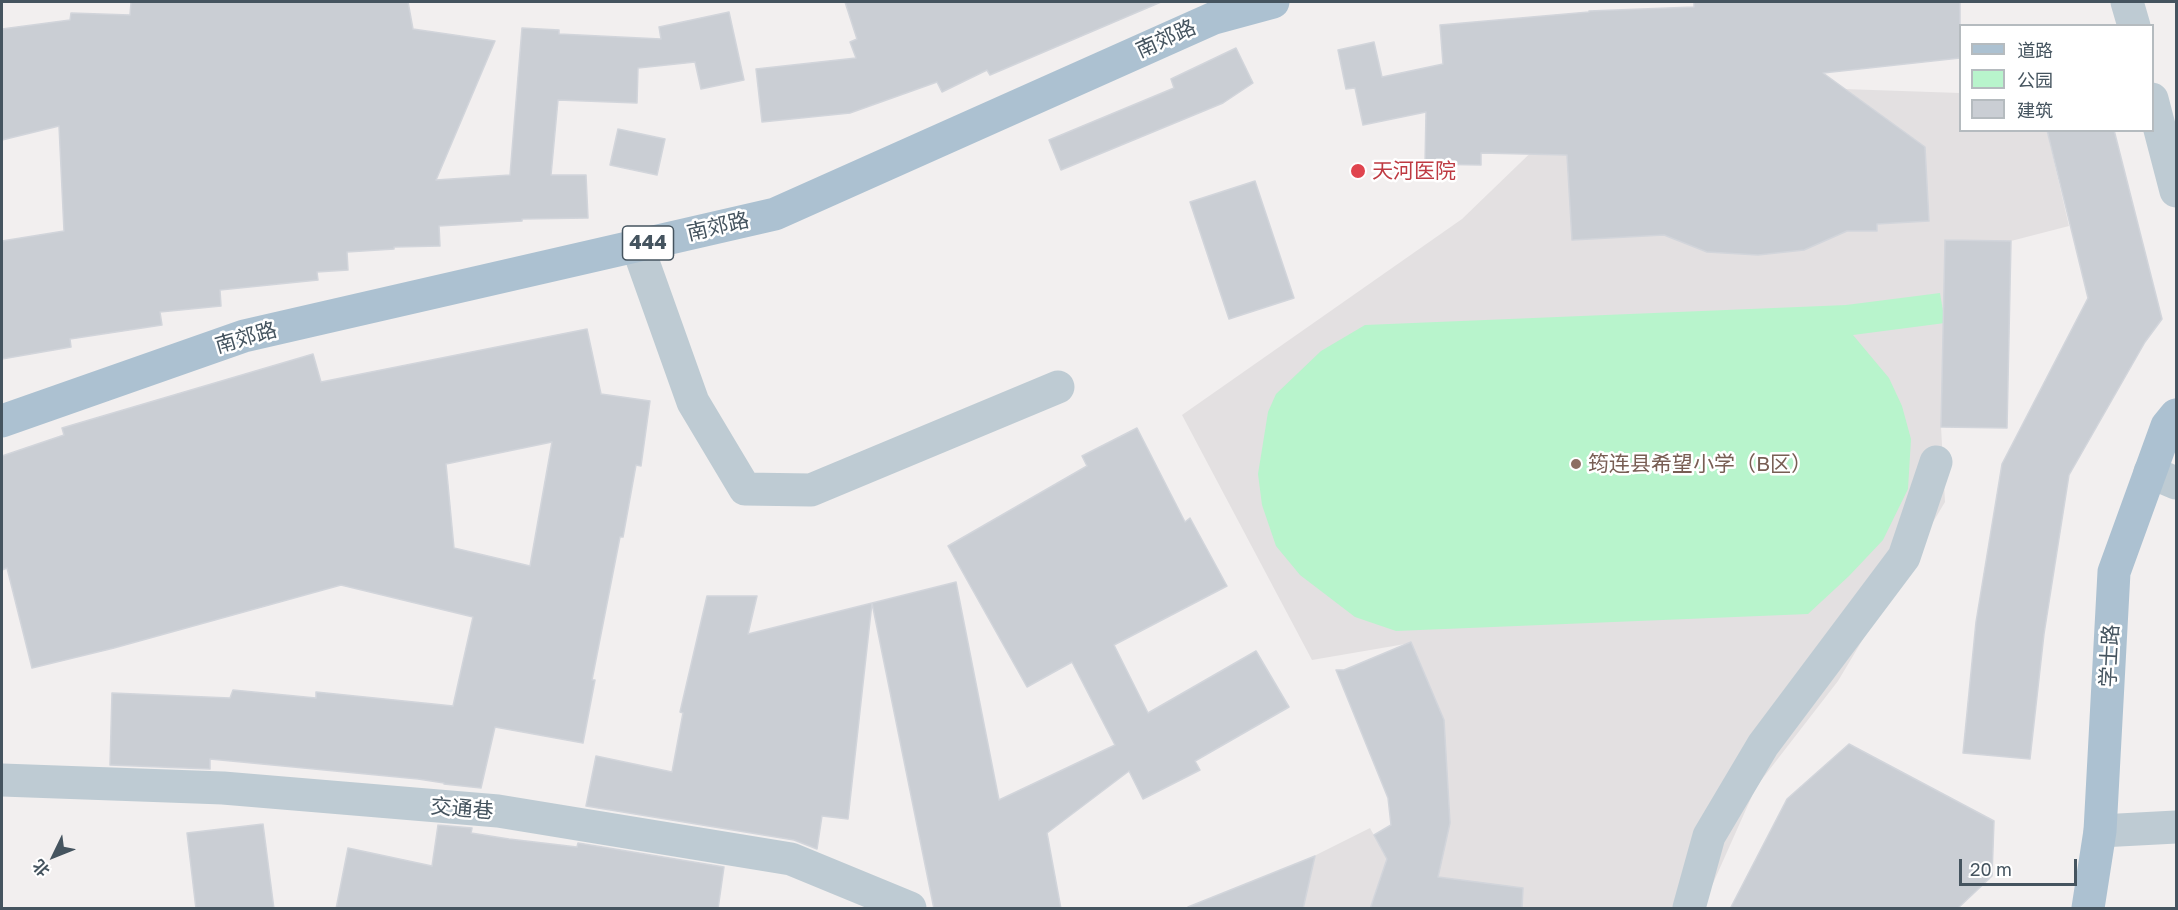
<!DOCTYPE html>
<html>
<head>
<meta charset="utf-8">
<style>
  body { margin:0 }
  #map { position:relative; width:2178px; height:910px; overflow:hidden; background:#f2efef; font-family:"Golos Text","Noto Sans SC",sans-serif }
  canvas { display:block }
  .frame { position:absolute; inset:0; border:3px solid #45545f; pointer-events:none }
  .legend { position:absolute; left:1959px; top:24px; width:195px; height:108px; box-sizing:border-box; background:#fff; border:2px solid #b5bbbf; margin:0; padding:8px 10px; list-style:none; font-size:18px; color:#45545f }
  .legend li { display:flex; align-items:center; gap:12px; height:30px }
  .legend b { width:30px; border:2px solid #b5bbbf }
  .north { position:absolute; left:24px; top:826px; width:60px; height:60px; -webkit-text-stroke:4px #fff; paint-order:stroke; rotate:227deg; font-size:16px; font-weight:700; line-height:24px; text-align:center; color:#45545f }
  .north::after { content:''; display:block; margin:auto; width:21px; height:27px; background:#45545f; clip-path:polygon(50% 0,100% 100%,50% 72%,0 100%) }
  .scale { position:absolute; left:1959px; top:859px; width:118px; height:27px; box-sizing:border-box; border:3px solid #45545f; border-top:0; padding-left:8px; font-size:18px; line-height:21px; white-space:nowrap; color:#45545f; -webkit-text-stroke:4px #fff; paint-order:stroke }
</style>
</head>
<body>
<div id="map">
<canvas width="2178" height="910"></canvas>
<div class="frame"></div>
<ul class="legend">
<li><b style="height:8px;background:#acc1d1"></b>道路</li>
<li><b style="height:16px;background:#b8f4cc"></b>公园</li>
<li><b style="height:16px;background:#caced4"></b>建筑</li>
</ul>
<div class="north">北</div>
<div class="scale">20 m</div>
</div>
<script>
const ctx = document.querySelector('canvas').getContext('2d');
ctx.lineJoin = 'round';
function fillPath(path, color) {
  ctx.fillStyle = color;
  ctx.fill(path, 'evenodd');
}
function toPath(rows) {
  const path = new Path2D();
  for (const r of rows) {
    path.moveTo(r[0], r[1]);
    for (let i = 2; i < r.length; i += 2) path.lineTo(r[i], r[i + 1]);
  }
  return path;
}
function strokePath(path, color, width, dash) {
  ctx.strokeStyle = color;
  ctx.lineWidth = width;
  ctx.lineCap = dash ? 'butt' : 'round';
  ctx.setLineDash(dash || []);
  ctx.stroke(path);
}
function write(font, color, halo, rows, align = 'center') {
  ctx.font = font + ' "Golos Text","Noto Sans SC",sans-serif';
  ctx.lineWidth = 5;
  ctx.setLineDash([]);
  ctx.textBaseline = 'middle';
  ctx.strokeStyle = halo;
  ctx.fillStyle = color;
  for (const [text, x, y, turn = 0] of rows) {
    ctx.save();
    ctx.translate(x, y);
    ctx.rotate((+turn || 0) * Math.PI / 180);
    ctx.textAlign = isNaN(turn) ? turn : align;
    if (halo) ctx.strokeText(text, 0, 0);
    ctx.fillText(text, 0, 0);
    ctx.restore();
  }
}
const education = toPath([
  [1785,87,1960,93,1960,130,2047,131,2069,226,2011,241,1941,426,1945,502,1838,681,1756,787,1702,908,1500,908,1498,885,1438,877,1450,823,1444,720,1411,643,1312,660,1182,415,1462,219,1577,108],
  [1370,828,1387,859,1371,905,1380,908,1210,908]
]);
const green = toPath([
  [1940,293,1945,323,1853,335,1889,378,1902,406,1911,439,1908,489,1883,540,1849,576,1808,614,1396,631,1355,617,1300,575,1276,546,1262,505,1258,474,1268,412,1276,394,1321,351,1365,325,1846,305]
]);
const building = toPath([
  [131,2,408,2,413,29,495,41,436,180,510,175,522,28,559,30,559,34,661,39,659,27,729,12,744,80,701,89,695,62,638,68,637,103,558,100,551,175,586,175,588,218,522,219,522,221,439,226,440,246,394,247,394,249,347,252,348,270,317,272,318,280,220,290,221,306,160,312,162,325,70,339,71,347,2,359,2,241,64,231,59,126,2,140,2,29,70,20,71,13,130,15,131,2],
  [845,2,1161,2,990,75,987,70,942,92,937,82,850,113,762,122,756,69,856,58,850,42,857,39,845,2],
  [1694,2,1960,2,1960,58,1823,73,1925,147,1929,221,1877,224,1877,231,1847,231,1804,250,1758,255,1707,252,1664,235,1572,240,1567,155,1481,153,1481,165,1425,164,1426,112,1363,125,1355,88,1346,89,1338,50,1374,42,1382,77,1443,64,1440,25,1589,12,1589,11,1694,7,1694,2],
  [1236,48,1253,83,1223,103,1061,170,1049,140,1174,88,1171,79,1236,48],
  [618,129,665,139,657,175,610,165,618,129],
  [2047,130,2114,130,2162,319,2145,342,2069,475,2044,634,2030,759,1963,753,1976,622,2002,464,2088,298,2047,130],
  [1255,181,1294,298,1229,319,1190,202,1255,181],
  [1945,240,2011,241,2007,428,1941,427,1945,240],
  [587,329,601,394,650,401,641,466,636,465,623,537,620,537,592,680,595,680,583,743,495,727,481,788,444,784,444,783,418,779,210,759,210,769,110,765,112,693,230,698,233,690,316,698,316,692,453,706,473,617,341,585,114,648,32,668,7,568,2,570,2,456,64,435,62,428,313,354,321,382,587,329],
  [552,442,530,566,454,548,446,464,552,442],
  [1137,428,1185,522,1190,518,1227,586,1114,645,1148,713,1256,651,1289,707,1195,761,1200,770,1143,799,1129,771,1047,833,1061,909,934,909,872,603,956,582,999,800,1115,745,1072,662,1027,687,948,546,1087,466,1082,456,1137,428],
  [707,596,757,596,748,634,872,603,848,819,822,816,817,849,794,840,586,806,596,756,672,772,683,713,680,712,707,596],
  [1411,642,1444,720,1450,823,1438,877,1523,888,1522,909,1370,909,1387,859,1374,835,1391,825,1388,798,1336,670,1344,670,1411,642],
  [1849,744,1994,821,1992,876,1957,909,1730,909,1787,799,1849,744],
  [263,824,274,909,196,909,187,833,263,824],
  [438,825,472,828,471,833,509,839,577,847,578,843,724,867,718,909,336,909,348,848,432,866,438,825],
  [1315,856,1303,909,1189,909,1188,907,1315,856]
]);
const minor = toPath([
  [2127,2,2134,26],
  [2152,99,2176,191],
  [637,245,693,402,745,489,811,490,1058,387],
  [2150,472,2176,483],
  [2,780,223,788,498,811,791,859,910,908],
  [2100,831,2176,827],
  [1689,908,1709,836,1763,745,1904,557,1936,462]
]);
const major = toPath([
  [2,421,244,336,775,214,1214,18,1273,2],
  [2088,908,2100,831,2114,572,2167,426,2176,415]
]);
const markers = [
  [1358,171,8,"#e0444e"],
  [1576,464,6,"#8d6e63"]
];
const shields = [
  [648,243,51]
];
const shieldNames = [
  ["444",648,243]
];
const streetNames = [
  ["南郊路",1166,39,-24],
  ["南郊路",718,227,-13],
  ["南郊路",246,338,-16],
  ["学士路",2110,656,-87],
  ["交通巷",462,809,5]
];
const healthNames = [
  ["天河医院",1372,171]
];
const educationNames = [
  ["筠连县希望小学（B区）",1588,464]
];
fillPath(education, '#e3e0e1');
fillPath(green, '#b8f4cc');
fillPath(building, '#caced4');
strokePath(building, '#d2d5db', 1.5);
strokePath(minor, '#becbd3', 33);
strokePath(major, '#acc1d1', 33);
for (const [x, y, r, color] of markers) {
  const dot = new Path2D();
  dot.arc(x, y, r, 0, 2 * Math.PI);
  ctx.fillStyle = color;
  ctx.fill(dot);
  strokePath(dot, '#fff', 2);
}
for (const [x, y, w] of shields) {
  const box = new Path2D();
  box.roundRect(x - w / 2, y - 17, w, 34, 4.5);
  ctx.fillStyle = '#fff';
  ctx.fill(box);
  strokePath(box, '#45545f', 1.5);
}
write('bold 20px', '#45545f', null, shieldNames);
write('21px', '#45545f', '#fff', streetNames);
write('21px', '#be3a42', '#fff', healthNames, 'left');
write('21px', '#785e54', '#fff', educationNames, 'left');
</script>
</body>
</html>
